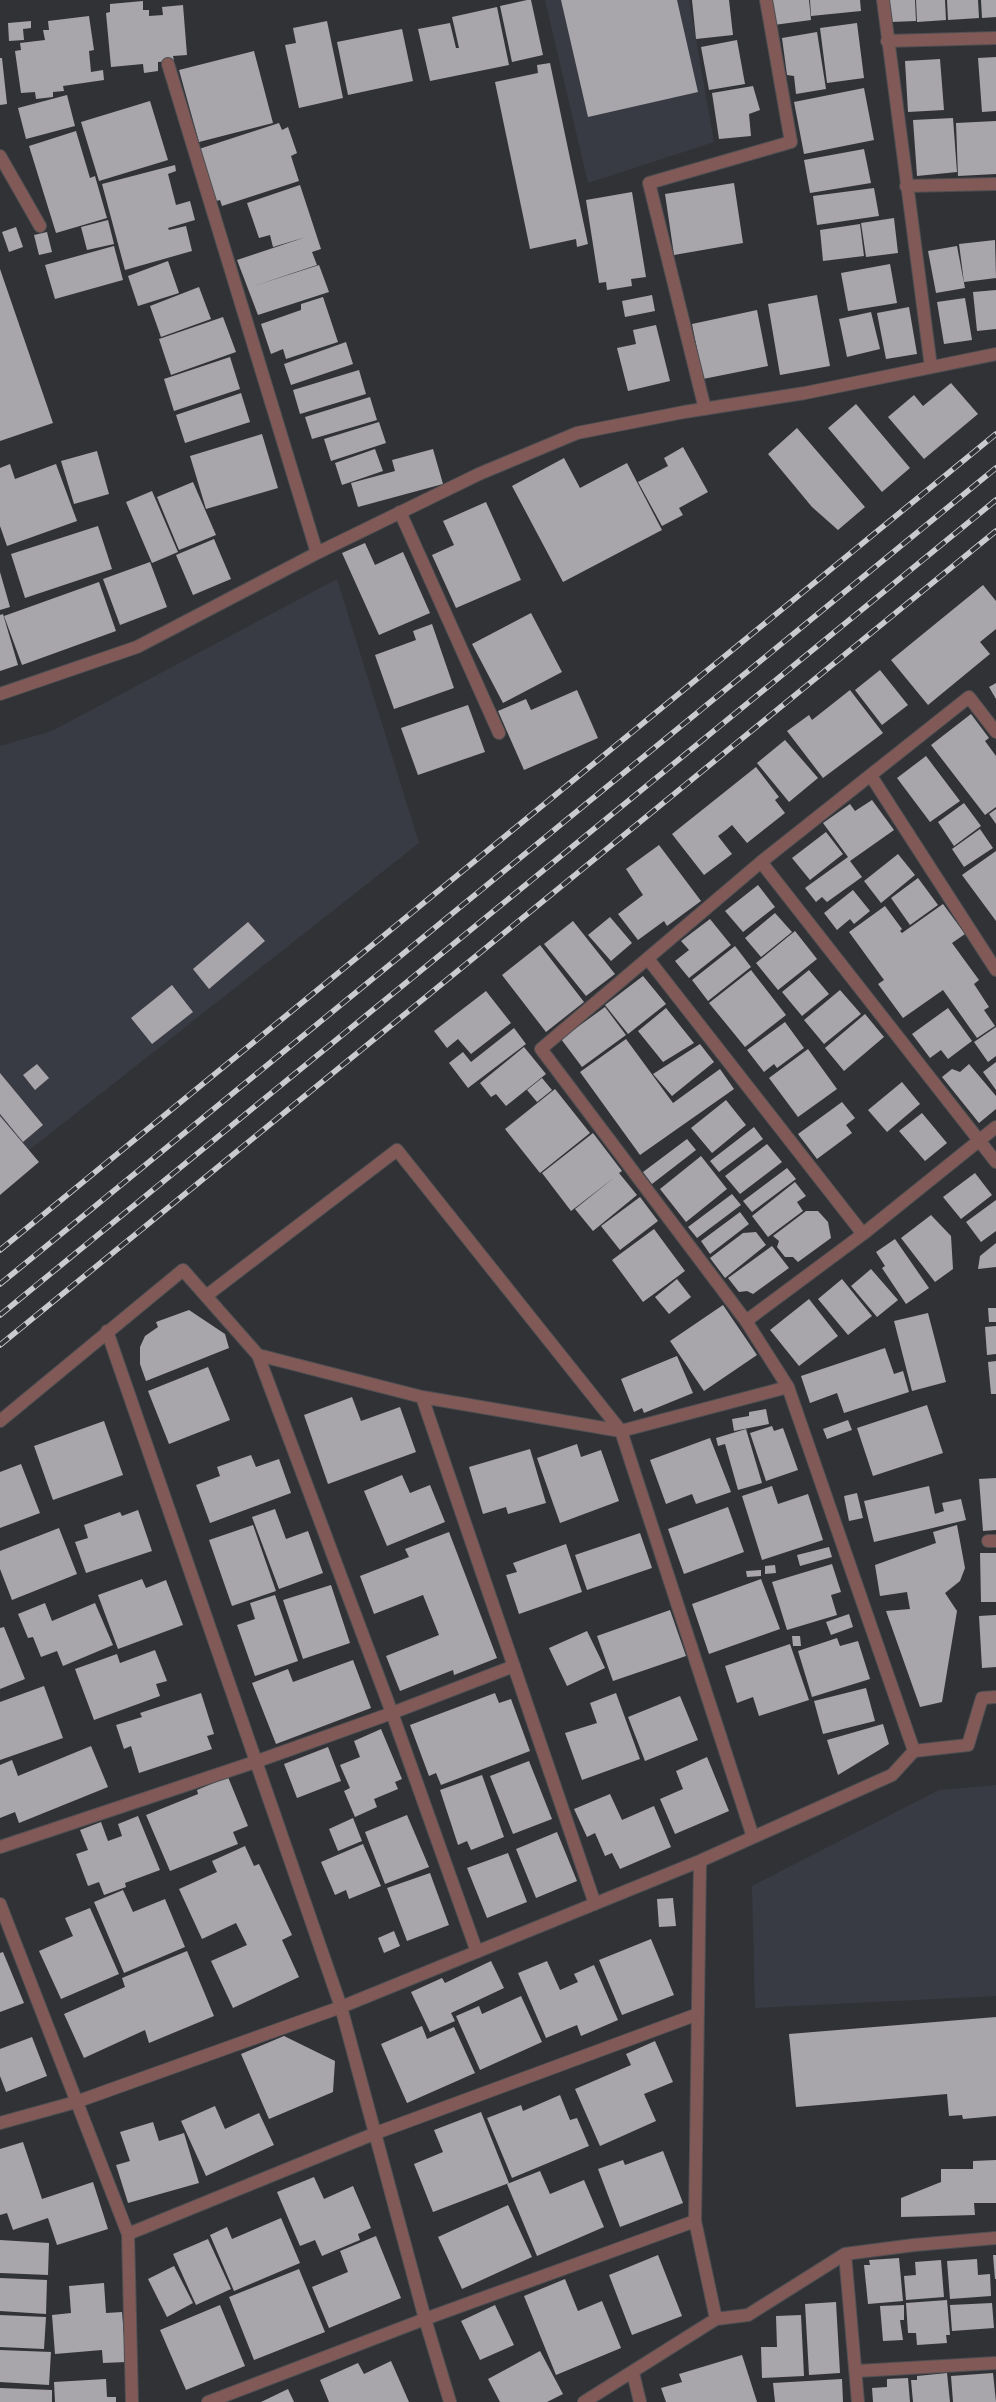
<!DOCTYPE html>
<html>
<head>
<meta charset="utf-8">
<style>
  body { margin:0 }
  canvas { display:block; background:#313236 }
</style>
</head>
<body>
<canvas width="996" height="2402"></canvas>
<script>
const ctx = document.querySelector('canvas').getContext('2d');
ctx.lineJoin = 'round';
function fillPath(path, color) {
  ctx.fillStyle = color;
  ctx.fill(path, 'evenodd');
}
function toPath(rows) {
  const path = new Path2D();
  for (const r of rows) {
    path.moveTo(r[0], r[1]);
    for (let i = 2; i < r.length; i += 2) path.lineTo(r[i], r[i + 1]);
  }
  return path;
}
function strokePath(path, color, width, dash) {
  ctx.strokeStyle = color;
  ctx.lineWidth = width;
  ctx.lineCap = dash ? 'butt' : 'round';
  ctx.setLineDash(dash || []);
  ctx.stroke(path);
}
const built = toPath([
  [545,0,689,0,714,142,588,183],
  [337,579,419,843,0,1173,0,746,52,731],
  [996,1785,996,1996,755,2008,752,1886,939,1790]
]);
const building = toPath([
  [527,0,531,0,543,55,512,62,500,6],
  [561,0,677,0,698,92,588,117],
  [692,0,729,0,733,35,696,39],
  [771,0,809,0,811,20,774,25],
  [810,0,860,0,861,11,811,16],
  [889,0,915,0,916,21,891,22],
  [916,0,945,0,946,20,917,22],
  [947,0,978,0,979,18,948,20],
  [981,0,996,0,996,17,982,18],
  [143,1,143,10,149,10,149,16,163,15,162,7,183,5,187,55,173,56,174,61,158,62,158,71,144,73,143,64,111,67,106,13,110,12,110,4],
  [497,7,509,65,430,81,418,29,450,23,456,48,459,48,452,17],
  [89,16,94,50,89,51,91,72,103,70,104,80,63,86,64,91,53,92,53,97,36,99,35,92,21,93,15,51,21,50,20,43,45,40,43,30,49,30,48,21],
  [31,21,31,28,23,29,24,40,9,41,8,23],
  [327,21,343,98,299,108,285,45,296,43,293,28],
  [857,23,864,78,827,83,820,28],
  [402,29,413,81,348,95,337,42],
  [817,32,826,89,796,94,794,76,787,75,782,38],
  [737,40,745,84,709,90,701,47],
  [254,51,273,123,199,142,179,70],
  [996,57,996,111,982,112,978,58],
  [0,58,2,58,7,104,0,105],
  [940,59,944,110,908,112,905,61],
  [550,63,588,244,577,247,576,239,530,249,495,82,538,73,537,65],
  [753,86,760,110,749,114,751,136,719,139,712,93],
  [864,88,874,140,804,154,794,102],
  [67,95,75,126,26,139,18,108],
  [150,101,168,160,99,181,81,122],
  [953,118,957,172,917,176,913,120],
  [996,121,996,174,958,176,956,123],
  [279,123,282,130,288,127,297,153,291,156,299,181,222,206,220,200,216,201,199,149],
  [76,131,90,178,95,176,107,218,56,233,29,146],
  [864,149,871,183,810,193,804,160],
  [175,165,176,171,168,174,176,205,190,201,195,220,168,228,169,230,186,226,192,251,125,270,102,184],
  [734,183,743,243,674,255,665,194],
  [300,185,321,249,312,252,317,265,254,286,319,265,329,292,258,315,237,260,306,237,273,247,270,235,259,238,247,203],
  [874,188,879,216,817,225,813,196],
  [632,192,646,277,631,279,632,286,607,290,606,282,599,283,586,200],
  [894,218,898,253,866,257,861,223],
  [108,220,114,244,87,250,81,227],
  [860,224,864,256,823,261,820,230],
  [16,227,23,247,9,252,2,232],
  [47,232,52,252,39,255,34,235],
  [995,240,996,278,964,282,959,244],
  [114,246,123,280,55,299,45,265],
  [957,246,965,288,936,293,928,251],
  [168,261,179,293,138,306,128,276],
  [890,264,897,303,848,311,841,273],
  [0,269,53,423,0,441],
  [199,287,211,319,161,337,150,306],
  [996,290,996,329,977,331,973,292],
  [652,295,655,311,625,317,622,301],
  [817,295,830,366,780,375,768,304],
  [323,297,338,342,286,359,283,349,271,354,261,324,301,310,301,304],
  [965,298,972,340,944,344,937,302],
  [909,307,917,354,886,359,877,313],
  [757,310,768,366,703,379,692,324],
  [871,312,880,349,847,357,839,319],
  [223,317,236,352,171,375,159,339],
  [656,325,670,381,628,391,617,348,636,344,633,330],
  [346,342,353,364,291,385,284,364],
  [230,357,240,389,174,411,164,379],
  [359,370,366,394,300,414,293,390],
  [951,383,978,414,924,459,888,417,914,395,923,406],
  [241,393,250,422,185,443,176,415],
  [370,397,377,420,312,439,305,417],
  [856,404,910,468,882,492,828,428],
  [379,422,386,443,331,461,324,439],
  [797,428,865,507,838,530,812,507,768,454],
  [262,434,278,488,206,509,190,456],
  [683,447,708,492,679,508,683,515,662,526,638,482,668,466,664,458],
  [375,449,383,471,342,485,335,463],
  [433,449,443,484,358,507,351,483,395,471,392,460],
  [97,451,109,494,74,504,61,461],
  [564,458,580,488,627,463,662,530,563,582,512,486],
  [10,464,15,479,56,464,77,521,7,546,0,526,0,468],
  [193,482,216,535,179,550,157,497],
  [152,491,178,552,152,563,126,502],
  [486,502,521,580,456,608,432,555,454,545,443,521],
  [98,526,112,569,25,598,11,554],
  [214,539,231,579,193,595,176,555],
  [365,543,375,565,403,552,430,613,379,635,342,553],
  [150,562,167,607,120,625,103,579],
  [0,572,10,607,0,610],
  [99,582,116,631,22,665,4,616],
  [983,585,996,601,996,629,980,642,990,654,928,705,891,660],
  [531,613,562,672,503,703,472,644],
  [3,614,18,665,0,671,0,615],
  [432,624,454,688,394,709,375,655,416,640,413,631],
  [880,670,908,705,882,725,855,690],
  [996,683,996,699,989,687],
  [577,690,598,738,524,770,498,711,526,699,531,710],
  [850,690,883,733,823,778,787,731,809,715,812,720],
  [468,705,485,752,418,775,401,728],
  [971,714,989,738,985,741,996,756,996,807,985,815,931,745],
  [785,740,818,778,789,802,757,763],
  [926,756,960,801,930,822,897,778],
  [756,767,779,797,775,800,785,813,747,843,732,825,726,830,718,836,732,854,704,875,672,834],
  [872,800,894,830,850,861,862,877,827,902,822,897,816,902,805,888,848,857,823,823,850,804,855,811],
  [964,803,981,826,954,846,938,822],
  [996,809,996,824,989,814],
  [980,829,993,848,964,867,952,849],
  [826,832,843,854,810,880,792,858],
  [659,845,701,901,667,926,664,921,638,940,618,914,643,895,626,869],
  [996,851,996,921,962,875],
  [898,854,915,875,881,903,864,881],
  [918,878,938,905,910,925,891,898],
  [758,885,775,907,743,932,725,911],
  [853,890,870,911,854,924,850,919,837,930,824,913],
  [943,904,965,934,952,943,979,980,974,984,989,1007,984,1010,995,1026,977,1038,943,990,903,1018,878,984,884,980,849,932,885,906,902,929,900,931,902,933],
  [775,913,792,932,761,957,745,938],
  [610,917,632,943,611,961,588,935],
  [710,919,731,945,689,978,675,961,689,950,681,941],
  [573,921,615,974,586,996,544,944],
  [248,922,265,941,209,989,193,969],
  [795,931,817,959,778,990,756,963],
  [540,945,584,1002,546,1032,502,975],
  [735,946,751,967,708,1001,692,980],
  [751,970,786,1015,745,1047,709,1003],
  [809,970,829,994,802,1016,782,992],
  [643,976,666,1004,628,1034,605,1005],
  [172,985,193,1012,152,1044,131,1018],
  [840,990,861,1014,824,1044,804,1020],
  [486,991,511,1023,471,1054,458,1039,447,1048,434,1031],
  [605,1007,626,1035,582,1067,561,1039],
  [666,1008,694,1043,663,1062,638,1031],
  [948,1008,972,1041,948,1059,941,1050,930,1058,912,1034],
  [865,1014,884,1037,844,1071,825,1048],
  [785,1022,804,1048,777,1068,774,1064,764,1072,747,1050],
  [996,1027,996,1056,988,1062,974,1042],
  [514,1028,526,1044,468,1088,449,1063,463,1052,471,1062],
  [626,1039,673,1103,720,1069,734,1089,640,1155,580,1072],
  [700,1044,714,1062,672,1096,653,1074],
  [524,1047,546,1074,506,1106,496,1094,491,1097,480,1083],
  [808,1049,837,1089,798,1117,769,1078],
  [996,1062,996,1090,983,1072],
  [37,1064,49,1078,35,1090,23,1075],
  [969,1064,996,1096,996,1109,979,1123,942,1077,952,1069,960,1072],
  [0,1073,43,1125,23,1142,0,1114],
  [542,1078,552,1090,537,1102,527,1090],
  [902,1082,920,1104,887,1132,868,1110],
  [555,1089,590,1133,540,1173,505,1129],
  [726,1100,746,1125,712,1153,691,1128],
  [842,1102,855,1118,846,1125,852,1133,817,1159,798,1134],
  [922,1113,947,1143,925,1161,899,1131],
  [0,1116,39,1162,0,1195],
  [754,1127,763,1139,719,1172,710,1161],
  [593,1133,622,1171,619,1173,637,1195,593,1231,575,1209,615,1177,571,1211,542,1173],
  [687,1139,696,1150,652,1184,643,1172],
  [767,1144,782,1162,740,1194,725,1176],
  [701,1156,727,1189,686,1222,660,1189],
  [787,1168,796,1179,752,1212,743,1201],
  [975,1173,992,1195,961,1219,943,1197],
  [795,1182,806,1196,797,1202,803,1211,768,1237,752,1216],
  [732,1194,741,1205,697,1238,688,1227],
  [640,1197,658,1221,620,1250,601,1226],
  [996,1200,996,1231,981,1242,966,1222],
  [806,1211,818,1211,828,1222,831,1238,798,1262,793,1257,785,1257,777,1247,779,1241,773,1236],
  [740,1212,749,1224,710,1254,701,1241],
  [931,1215,951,1236,953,1269,935,1282,901,1238],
  [654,1229,685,1271,643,1302,612,1260],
  [756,1232,766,1245,725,1278,710,1258,743,1233],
  [895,1239,929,1288,906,1304,882,1268,885,1266,876,1252],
  [996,1243,996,1267,978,1269,980,1256],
  [772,1246,789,1268,753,1294,747,1291,739,1292,728,1278],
  [871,1269,898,1300,877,1317,851,1286],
  [677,1279,691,1297,669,1314,655,1297],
  [842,1279,872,1316,848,1335,818,1299],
  [809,1299,838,1336,799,1366,770,1330],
  [723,1305,757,1355,704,1391,670,1341],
  [988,1308,996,1308,996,1322,989,1322],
  [189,1310,225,1334,229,1348,146,1381,140,1364,140,1347,145,1336,158,1327,156,1322],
  [928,1313,946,1382,912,1391,894,1321],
  [996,1326,996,1354,987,1355,985,1327],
  [885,1348,894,1374,903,1371,909,1392,844,1413,837,1393,810,1403,801,1376],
  [677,1356,693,1393,644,1413,642,1408,634,1412,621,1379],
  [996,1361,996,1394,991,1394,988,1362],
  [208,1367,230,1420,169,1444,148,1391],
  [352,1397,361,1421,400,1407,416,1452,328,1484,304,1415],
  [927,1405,943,1453,873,1476,857,1428],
  [766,1409,769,1424,734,1431,732,1419,749,1416,749,1412],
  [848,1420,852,1430,827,1439,823,1429],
  [104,1421,123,1475,53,1500,34,1446],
  [772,1426,774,1431,783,1428,798,1470,766,1481,750,1433],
  [746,1429,762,1483,738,1490,725,1444,718,1446,716,1438],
  [710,1438,731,1492,696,1504,692,1494,666,1504,650,1460],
  [577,1444,581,1457,601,1450,619,1501,560,1523,537,1458],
  [530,1449,546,1503,508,1514,506,1507,483,1514,469,1467],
  [251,1455,256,1467,279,1459,291,1493,210,1523,196,1485,220,1476,217,1467],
  [21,1464,40,1513,0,1528,0,1472],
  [402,1475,410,1493,430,1485,445,1522,387,1546,364,1491],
  [996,1478,996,1530,983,1531,979,1479],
  [772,1486,778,1504,808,1494,823,1540,762,1560,742,1496],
  [929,1486,935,1514,944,1511,942,1503,961,1499,966,1520,874,1542,864,1501],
  [857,1493,863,1518,849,1521,844,1496],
  [728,1507,744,1552,684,1574,668,1529],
  [275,1509,286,1539,308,1531,323,1573,279,1589,252,1517],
  [138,1510,152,1551,86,1573,75,1542,88,1538,84,1525,120,1512,122,1516],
  [253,1525,276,1591,232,1606,209,1540],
  [957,1525,965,1568,960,1581,945,1593,957,1611,942,1702,920,1707,886,1611,910,1609,907,1592,880,1596,875,1565,936,1543,933,1532],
  [59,1528,77,1574,12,1600,0,1569,0,1551],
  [449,1532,497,1658,454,1675,453,1670,400,1691,386,1656,439,1635,423,1595,374,1614,360,1576,409,1557,405,1549],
  [640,1533,652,1568,587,1590,575,1555],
  [566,1544,582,1592,519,1614,506,1575,517,1572,513,1563],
  [829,1547,832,1557,800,1566,797,1555],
  [980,1553,996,1553,996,1602,981,1602],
  [832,1564,841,1592,831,1595,837,1615,787,1630,772,1582],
  [775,1565,776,1573,765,1574,765,1566],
  [761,1570,761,1576,747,1577,746,1571],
  [142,1579,146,1588,166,1580,183,1625,118,1649,98,1595],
  [761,1579,780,1629,709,1654,692,1604],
  [331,1585,350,1643,303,1659,283,1600],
  [275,1595,298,1661,255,1676,237,1625,255,1619,250,1603],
  [45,1603,52,1621,95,1603,113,1645,63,1666,57,1651,41,1657,33,1637,28,1638,18,1614],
  [670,1610,686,1656,613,1681,597,1636],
  [849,1614,853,1627,831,1635,826,1622],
  [996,1615,996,1667,982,1668,979,1616],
  [4,1627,25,1679,0,1689,0,1628],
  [587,1631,605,1668,567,1686,549,1648],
  [792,1636,800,1636,801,1646,793,1646],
  [837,1638,840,1646,858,1641,870,1679,812,1697,798,1651],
  [790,1644,809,1700,759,1716,753,1697,737,1703,725,1666],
  [155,1650,167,1681,156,1684,160,1696,94,1720,75,1669,117,1654,120,1663],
  [353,1660,371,1708,276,1744,252,1683,288,1669,293,1682],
  [44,1686,63,1738,0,1760,0,1702],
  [866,1688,875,1721,823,1734,814,1701],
  [201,1693,214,1734,207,1736,212,1749,139,1773,131,1746,124,1749,116,1725,142,1717,140,1713],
  [495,1693,499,1703,511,1699,530,1751,441,1785,436,1773,429,1776,410,1725],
  [616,1693,640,1759,582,1780,565,1733,597,1723,590,1703],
  [680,1696,698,1740,645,1761,628,1717],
  [883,1724,889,1744,838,1775,827,1740],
  [381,1729,402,1779,395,1782,398,1789,374,1799,377,1807,355,1817,344,1791,350,1788,340,1765,360,1757,354,1741],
  [91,1746,108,1787,19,1823,15,1812,0,1818,0,1765,12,1760,18,1776],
  [328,1747,341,1781,297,1798,284,1764],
  [707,1757,729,1811,675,1834,660,1799,683,1789,676,1771],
  [529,1761,552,1819,513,1834,490,1776],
  [482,1775,504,1837,471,1850,467,1841,458,1845,440,1790],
  [228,1777,248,1826,233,1832,238,1844,170,1871,146,1815,198,1794,197,1790],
  [610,1794,622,1820,654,1806,671,1847,620,1869,612,1853,605,1856,595,1833,587,1837,574,1809],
  [407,1815,429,1867,385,1884,365,1832],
  [138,1816,160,1870,125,1883,126,1887,104,1895,99,1882,88,1886,76,1854,88,1850,80,1830,101,1822,108,1841,122,1836,118,1824],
  [353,1818,362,1841,338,1851,329,1829],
  [557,1832,577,1881,536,1898,516,1849],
  [363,1844,381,1886,349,1899,346,1890,335,1895,321,1862],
  [245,1846,254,1866,259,1864,292,1935,282,1940,299,1977,233,2008,211,1961,247,1945,236,1923,202,1939,179,1889,217,1872,212,1861],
  [508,1853,527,1902,487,1918,467,1868],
  [430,1873,449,1925,407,1941,387,1888],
  [123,1890,133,1912,165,1899,185,1947,124,1973,94,1902],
  [673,1898,676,1926,659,1927,657,1899],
  [90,1908,119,1974,61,1999,39,1951,73,1936,65,1918],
  [394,1931,400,1946,384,1953,378,1938],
  [651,1939,674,1995,622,2015,599,1960],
  [187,1951,214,2016,149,2043,145,2030,84,2058,64,2014,125,1987,122,1978],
  [3,1952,24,2003,0,2012,0,1953],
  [491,1961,504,1988,451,2013,455,2021,430,2032,411,1992,442,1978,445,1983],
  [547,1961,560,1990,578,1982,574,1974,594,1965,618,2020,581,2036,577,2025,546,2038,518,1973],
  [521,1996,542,2042,480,2070,456,2016,479,2006,482,2014],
  [996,2017,996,2116,963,2119,962,2115,949,2116,947,2094,796,2107,789,2034],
  [422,2026,427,2039,454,2027,475,2073,407,2103,381,2044],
  [284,2036,335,2061,333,2092,269,2119,241,2054],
  [32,2037,47,2076,6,2092,0,2076,0,2049],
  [655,2041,673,2082,644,2094,656,2121,600,2146,575,2089,631,2065,626,2054],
  [560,2095,570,2120,577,2118,589,2146,512,2178,487,2118,521,2105,523,2111],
  [215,2106,225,2129,259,2113,274,2145,206,2176,181,2121],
  [481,2112,509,2183,433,2212,414,2164,443,2152,434,2130],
  [153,2122,159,2141,184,2133,199,2183,128,2203,116,2165,130,2161,120,2132],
  [23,2142,42,2199,93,2182,108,2229,57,2245,48,2218,13,2230,7,2213,0,2215,0,2149],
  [663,2151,683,2203,620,2227,598,2169,623,2160,625,2165],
  [996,2160,996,2203,974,2203,975,2215,901,2217,901,2198,941,2182,941,2169,973,2169,973,2161],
  [540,2171,550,2194,584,2180,604,2227,537,2256,507,2184],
  [314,2177,324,2199,353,2186,371,2228,358,2234,360,2240,322,2256,315,2240,300,2246,277,2192],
  [508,2205,532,2257,462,2289,438,2237],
  [281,2218,300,2263,234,2291,210,2235,227,2227,232,2239],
  [376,2236,401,2298,329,2328,312,2287,348,2272,340,2251],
  [208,2239,231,2289,196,2305,173,2254],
  [0,2240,49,2243,48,2275,0,2273],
  [658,2255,682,2316,632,2335,609,2275],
  [993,2255,996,2255,996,2279,995,2279],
  [899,2258,903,2301,868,2304,864,2265,870,2265,869,2260],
  [977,2259,978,2275,990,2274,991,2296,950,2299,947,2261],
  [941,2260,944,2297,906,2300,904,2276,916,2275,915,2262],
  [174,2266,193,2303,167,2317,148,2279],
  [299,2269,325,2332,254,2360,229,2297],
  [0,2278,47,2280,46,2314,0,2311],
  [565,2279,578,2311,602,2301,621,2348,556,2375,524,2296],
  [104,2283,106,2313,122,2312,126,2362,103,2363,102,2350,55,2354,52,2315,71,2313,69,2286],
  [947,2300,950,2335,946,2335,947,2343,917,2345,916,2333,908,2333,906,2303],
  [836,2302,840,2373,809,2375,805,2304],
  [992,2303,994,2328,952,2331,950,2305],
  [220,2305,245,2366,186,2390,160,2330],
  [495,2305,514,2345,480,2360,461,2321],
  [904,2305,904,2320,900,2320,903,2340,883,2341,880,2306],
  [0,2315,46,2317,44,2349,0,2347],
  [801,2315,804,2376,762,2378,761,2347,777,2347,776,2316],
  [0,2350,51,2352,49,2385,0,2382],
  [540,2351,563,2394,547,2402,500,2402,488,2379],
  [742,2355,757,2402,666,2402,661,2388,682,2382,679,2374],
  [391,2361,409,2402,329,2402,320,2380,358,2363,364,2374],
  [947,2373,950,2402,913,2402,911,2380,917,2380,917,2376],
  [993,2373,996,2402,953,2402,951,2376],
  [908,2378,910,2402,873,2402,872,2388,887,2387,887,2379],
  [106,2379,107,2397,116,2397,116,2402,55,2402,54,2382],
  [842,2379,843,2402,775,2402,773,2383],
  [0,2388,52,2390,52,2402,0,2402],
  [288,2389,294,2402,261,2402]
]);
const minor = toPath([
  [883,0,931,367],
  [887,41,996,38],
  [168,64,317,553],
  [0,156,40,226],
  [906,186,996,184],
  [705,409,649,183,791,142,766,0],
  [400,512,499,733],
  [0,694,137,647,317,553,479,474,577,433,684,412,805,393,996,354],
  [871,776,996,970],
  [761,862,996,1162],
  [648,959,863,1234],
  [206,1296,397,1150,621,1431,753,1837],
  [746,1321,541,1049,761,862,969,697,996,732],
  [107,1331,341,2007,425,2319,450,2402],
  [258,1355,392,1713,477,1952],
  [422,1397,595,1904],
  [0,1421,183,1270,258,1355,422,1397,621,1431,788,1387],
  [988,1541,996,1541],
  [914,1751,968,1745,982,1698,996,1697],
  [0,1847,255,1762,392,1713,514,1666],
  [700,1861,695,2221,716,2319],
  [0,1904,128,2234,132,2402],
  [0,2123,76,2102,341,2007,700,1861,892,1775,914,1751,788,1387,746,1321,863,1234,996,1127],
  [128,2234,376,2133,698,2014],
  [845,2254,858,2402],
  [857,2371,996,2363],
  [633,2373,640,2402],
  [208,2402,425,2319,695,2221],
  [584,2402,716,2319,748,2315,845,2254,914,2245,996,2238]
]);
const rail = toPath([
  [0,1250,996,434],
  [0,1284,996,468],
  [0,1315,996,500],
  [0,1345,996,531]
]);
fillPath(built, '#393b44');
fillPath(building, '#a8a5ab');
strokePath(minor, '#4e4f53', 14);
strokePath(minor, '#815a57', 12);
strokePath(rail, '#cacbce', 5.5);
strokePath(rail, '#313236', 4, [11]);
</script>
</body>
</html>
